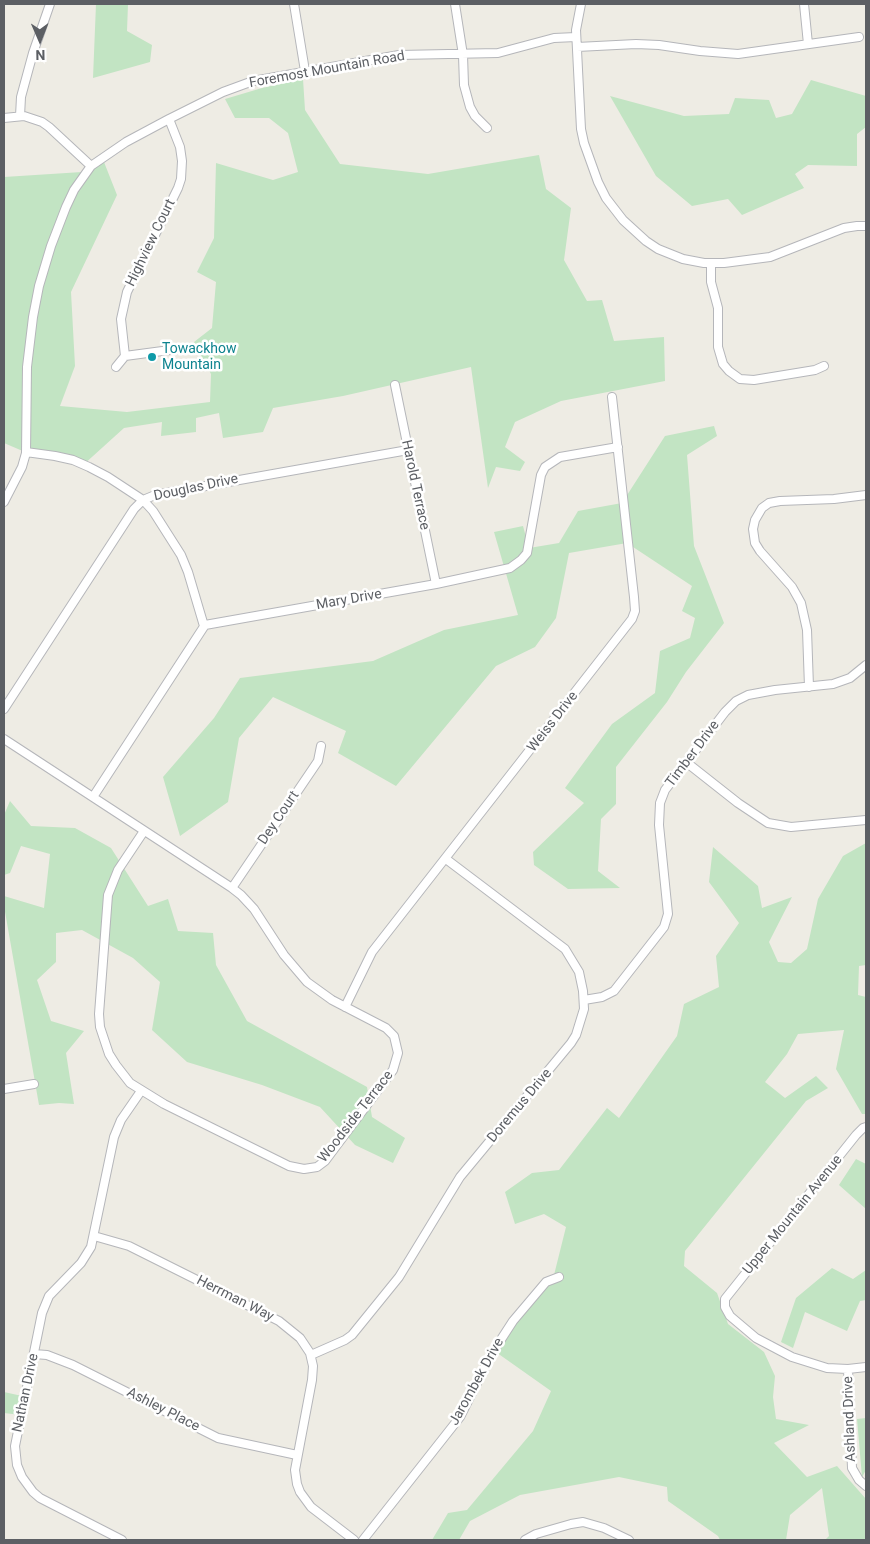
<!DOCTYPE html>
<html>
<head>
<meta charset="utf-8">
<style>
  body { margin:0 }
  #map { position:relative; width:870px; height:1544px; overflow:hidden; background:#eeece4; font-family:Roboto,sans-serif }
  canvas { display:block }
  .frame { position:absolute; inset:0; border:5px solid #5c5f64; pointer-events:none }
  .north { position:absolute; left:15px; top:15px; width:50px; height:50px; -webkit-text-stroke:4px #fff; paint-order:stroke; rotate:179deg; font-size:14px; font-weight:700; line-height:20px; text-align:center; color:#5c5f64 }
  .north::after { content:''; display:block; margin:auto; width:18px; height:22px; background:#5c5f64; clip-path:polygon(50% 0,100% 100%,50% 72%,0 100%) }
</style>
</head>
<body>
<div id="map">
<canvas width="870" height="1544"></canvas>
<div class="frame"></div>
<div class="north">N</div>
</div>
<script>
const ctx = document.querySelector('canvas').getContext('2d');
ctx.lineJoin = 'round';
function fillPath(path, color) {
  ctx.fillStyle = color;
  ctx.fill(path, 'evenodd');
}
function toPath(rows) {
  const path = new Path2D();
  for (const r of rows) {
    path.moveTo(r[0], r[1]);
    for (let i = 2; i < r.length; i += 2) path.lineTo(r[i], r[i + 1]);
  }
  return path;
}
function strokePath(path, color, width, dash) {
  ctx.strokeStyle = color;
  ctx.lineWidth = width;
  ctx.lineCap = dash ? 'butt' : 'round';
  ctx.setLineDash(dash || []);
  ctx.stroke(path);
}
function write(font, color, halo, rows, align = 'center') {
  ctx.font = font + ' Roboto,sans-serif';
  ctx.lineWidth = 5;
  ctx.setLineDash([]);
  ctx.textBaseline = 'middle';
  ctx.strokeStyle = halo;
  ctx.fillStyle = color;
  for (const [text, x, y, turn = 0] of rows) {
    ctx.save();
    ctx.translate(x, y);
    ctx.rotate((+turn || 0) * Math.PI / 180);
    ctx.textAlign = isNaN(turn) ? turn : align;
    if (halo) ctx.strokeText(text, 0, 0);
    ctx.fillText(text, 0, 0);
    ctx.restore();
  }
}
const green = toPath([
  [96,4,128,4,127,31,152,45,150,62,93,78],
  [303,79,305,110,340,164,428,174,539,155,546,189,571,208,564,260,587,301,602,300,614,341,664,337,665,381,561,401,515,422,505,447,525,462,520,471,496,467,488,488,471,367,343,396,273,408,263,432,223,438,219,413,196,418,196,432,161,436,162,422,124,428,82,466,25,452,4,443,4,177,82,172,102,157,117,195,71,292,75,366,60,406,127,412,210,402,211,374,194,342,212,328,216,282,197,272,214,238,216,163,273,180,298,172,288,133,269,118,235,118,225,99,262,88],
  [811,80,866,96,866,127,857,134,857,166,808,165,795,174,804,188,742,215,728,199,692,206,656,176,610,96,684,116,729,114,735,98,769,100,776,118,792,114],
  [714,426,717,436,687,455,694,546,724,623,686,672,667,702,616,767,616,804,601,819,598,871,620,888,568,889,534,865,533,852,584,803,565,788,612,724,655,693,660,651,690,638,695,618,682,611,692,586,627,543,569,553,556,618,535,647,496,666,396,786,338,753,346,731,273,697,239,738,228,802,180,836,163,777,214,718,240,678,373,661,444,630,518,615,494,532,523,526,529,548,559,543,578,511,622,503,665,436],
  [10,801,31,826,75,828,111,848,148,906,168,899,178,931,213,933,216,965,247,1021,367,1087,372,1117,405,1138,393,1163,355,1145,320,1107,262,1085,187,1062,152,1030,160,982,133,958,82,930,56,933,56,962,37,980,51,1021,84,1031,66,1053,74,1104,59,1103,39,1105,4,906,4,896,44,908,50,854,21,846,10,873,4,875,4,815],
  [866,843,866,965,859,966,858,995,866,997,866,1090,865,1094,866,1096,866,1114,862,1114,836,1069,844,1030,798,1034,787,1054,765,1082,785,1098,816,1076,828,1088,806,1101,685,1251,684,1266,717,1293,728,1324,764,1352,775,1376,773,1397,776,1419,809,1425,774,1443,807,1477,837,1466,866,1499,866,1540,825,1540,829,1536,822,1488,790,1515,786,1540,720,1540,718,1536,668,1501,667,1487,619,1477,520,1495,470,1521,459,1540,432,1540,448,1513,467,1510,533,1431,551,1391,493,1350,553,1279,566,1227,544,1214,515,1224,505,1192,532,1173,559,1170,607,1108,619,1118,677,1036,684,1004,719,987,716,956,739,923,709,882,713,847,758,886,762,908,792,897,769,942,778,962,791,963,807,949,818,899,843,856],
  [856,1159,866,1164,866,1209,839,1185],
  [832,1268,853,1279,866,1270,866,1300,860,1301,847,1331,805,1312,793,1348,781,1342,796,1298],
  [4,1392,22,1396,21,1415,4,1413],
  [866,1418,866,1470,862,1477,857,1419]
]);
const minor = toPath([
  [294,4,305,71],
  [455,4,463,55,464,85,470,107,475,116,487,128],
  [581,4,576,30,581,129,584,143,598,182,606,198,623,220,646,241,658,249,683,259,704,263,724,263,770,257,844,228,857,226,866,226],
  [804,4,808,44],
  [577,47,636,44,659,45,700,51,738,54,859,37],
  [20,116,21,97,33,53,50,4],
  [4,118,24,116,42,122,49,127,91,166],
  [711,264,711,282,718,308,718,347,723,364,729,371,740,379,754,380,815,370,824,366],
  [125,356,185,348],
  [116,367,125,356,121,319,127,292,178,188,181,179,182,161,180,147,169,119],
  [395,385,436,584],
  [26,452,55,456,73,460,89,467,108,477,143,500,153,511,181,555,188,572,204,626],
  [4,502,22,467,26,453,27,367,33,317,39,286,51,246,66,207,74,190,91,166,126,142,169,119,223,92,253,81,399,55,498,53,554,38,576,37],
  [809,687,807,630,801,603,792,587,760,551,755,543,753,529,755,520,762,508,769,503,780,501,834,499,866,495],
  [4,709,134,509,143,500,155,495,408,450],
  [4,739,232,888,241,895,254,909,284,955,307,982,332,1000,386,1028,394,1036,398,1053,393,1070,325,1161,317,1167,304,1169,289,1166,164,1104,130,1083,116,1065,109,1054,100,1027,99,1014,108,895,118,870,144,831],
  [686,762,738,803,768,823,791,827,866,820],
  [93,797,205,625,436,584,510,568,521,560,527,553,541,475,545,467,560,457,618,447],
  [232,888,318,761,321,746],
  [584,1000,602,997,614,991,664,927,668,914,659,825,660,803,665,790,725,712,736,701,748,695,775,690,833,684,850,678,866,665],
  [345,1007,372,952,632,619,635,611,634,597,612,397],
  [4,1089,34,1084],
  [866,1127,863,1128,856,1135,725,1299,725,1307,730,1316,756,1338,792,1357,827,1368,848,1369,866,1367],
  [94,1236,129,1246,279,1321,300,1338,310,1353,313,1366,312,1380,295,1470,297,1484,300,1492,311,1507,354,1540],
  [34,1354,47,1355,73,1365,218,1438,297,1455],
  [311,1355,345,1340,352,1335,399,1277,460,1177,571,1043,576,1035,584,1009,583,991,579,972,565,949,446,859],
  [848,1369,852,1468,859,1480,866,1486],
  [122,1540,40,1498,33,1492,22,1477,17,1465,15,1446,42,1313,49,1296,81,1263,91,1247,114,1137,121,1120,141,1091],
  [363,1540,460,1417,491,1355,513,1321,546,1282,559,1277],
  [525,1540,536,1534,571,1524,583,1522,604,1528,629,1540]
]);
const markers = [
  [152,357,5,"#0f9aa8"]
];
const streetNames = [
  ["Foremost Mountain Road",327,70,-10],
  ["Highview Court",151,243,-64],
  ["Harold Terrace",415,485,78],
  ["Douglas Drive",196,488,-12],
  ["Mary Drive",349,600,-10],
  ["Weiss Drive",553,722,-52],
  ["Timber Drive",693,754,-53],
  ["Dey Court",279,818,-56],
  ["Doremus Drive",520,1106,-50],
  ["Woodside Terrace",356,1117,-52],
  ["Upper Mountain Avenue",793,1215,-51],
  ["Herrman Way",235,1299,27],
  ["Jarombek Drive",477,1382,-61],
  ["Nathan Drive",26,1393,-78],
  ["Ashley Place",163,1410,27],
  ["Ashland Drive",850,1419,-92]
];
const cultureNames = [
  ["Towackhow",162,349],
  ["Mountain",162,365]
];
fillPath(green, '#c2e4c3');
strokePath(minor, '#b5b6ba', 10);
strokePath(minor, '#fff', 8);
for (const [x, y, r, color] of markers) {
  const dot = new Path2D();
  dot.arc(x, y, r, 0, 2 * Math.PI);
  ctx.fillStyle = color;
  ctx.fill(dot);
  strokePath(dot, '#fff', 2);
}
write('14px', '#5c5f64', '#fff', streetNames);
write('14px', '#0d838f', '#fff', cultureNames, 'left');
</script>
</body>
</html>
